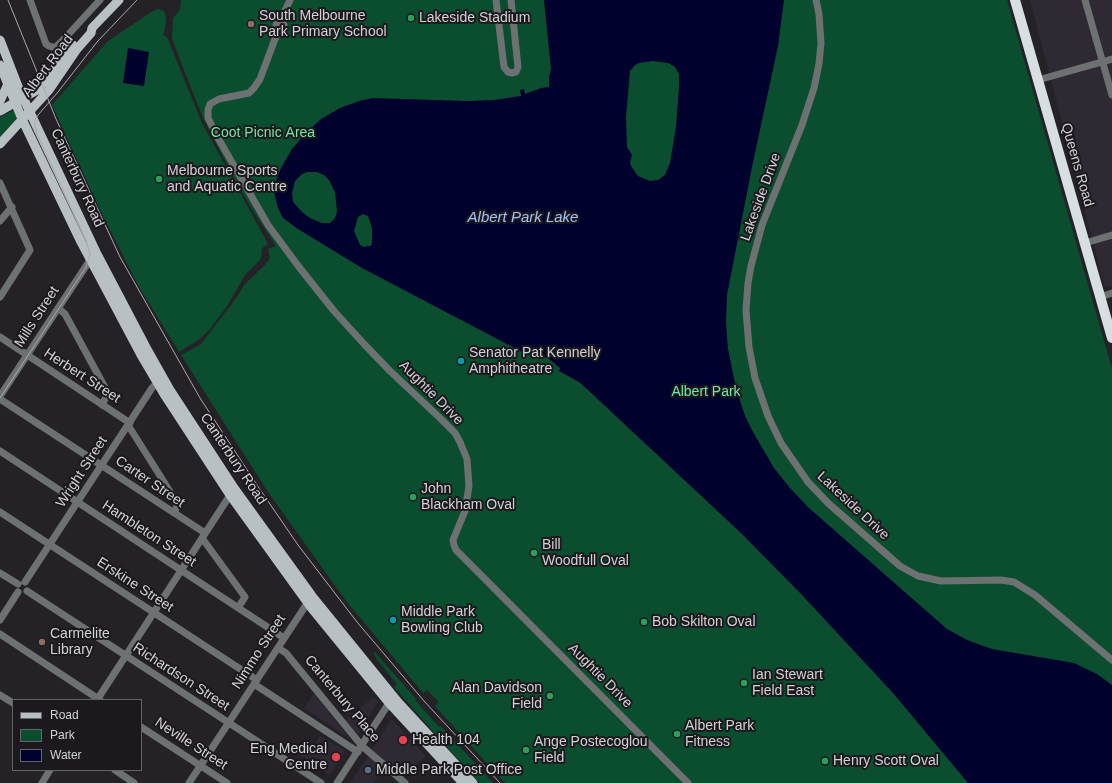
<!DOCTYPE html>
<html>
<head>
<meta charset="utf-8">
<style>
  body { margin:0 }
  #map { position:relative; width:1112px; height:783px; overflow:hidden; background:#242227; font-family:Helvetica,sans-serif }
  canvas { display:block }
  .legend { position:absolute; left:12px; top:699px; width:130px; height:72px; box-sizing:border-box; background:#1b191e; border:1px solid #646367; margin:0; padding:5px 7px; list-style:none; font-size:12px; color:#d2d1d4 }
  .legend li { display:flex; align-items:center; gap:8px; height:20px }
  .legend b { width:20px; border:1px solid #646367 }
</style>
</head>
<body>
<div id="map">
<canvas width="1112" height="783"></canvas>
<ul class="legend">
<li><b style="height:5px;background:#b9c0c3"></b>Road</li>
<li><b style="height:11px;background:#0a4e2f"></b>Park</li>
<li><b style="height:11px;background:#00012d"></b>Water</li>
</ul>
</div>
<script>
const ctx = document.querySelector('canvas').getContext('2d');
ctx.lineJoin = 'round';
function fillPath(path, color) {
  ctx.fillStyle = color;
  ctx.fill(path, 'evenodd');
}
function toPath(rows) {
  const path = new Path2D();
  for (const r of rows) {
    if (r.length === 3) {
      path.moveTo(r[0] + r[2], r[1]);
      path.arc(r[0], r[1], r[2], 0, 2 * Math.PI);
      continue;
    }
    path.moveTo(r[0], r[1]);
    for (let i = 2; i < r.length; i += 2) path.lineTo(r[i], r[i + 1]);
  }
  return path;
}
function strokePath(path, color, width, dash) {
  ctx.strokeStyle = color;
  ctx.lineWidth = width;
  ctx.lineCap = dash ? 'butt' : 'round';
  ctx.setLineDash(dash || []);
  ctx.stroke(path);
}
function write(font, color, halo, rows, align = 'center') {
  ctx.font = font + ' Helvetica,sans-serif';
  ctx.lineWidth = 4;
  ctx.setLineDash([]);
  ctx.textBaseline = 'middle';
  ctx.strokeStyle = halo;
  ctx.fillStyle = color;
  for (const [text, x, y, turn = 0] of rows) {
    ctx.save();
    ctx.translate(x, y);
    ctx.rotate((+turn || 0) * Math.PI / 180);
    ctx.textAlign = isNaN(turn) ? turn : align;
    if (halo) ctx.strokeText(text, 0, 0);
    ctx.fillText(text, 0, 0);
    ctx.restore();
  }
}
const built = toPath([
  [1030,0,1112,0,1112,286,1105,288],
  [314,693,351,740,304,708],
  [374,697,378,702,358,735,345,720],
  [391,720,393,720,426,756,403,778,371,751],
  [320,736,345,750,330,775,299,755,309,740,315,744],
  [369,755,383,768,374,782,375,783,350,783,368,756]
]);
const green = toPath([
  [181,0,1007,0,1112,369,1112,783,505,783,435,706,439,702,427,690,423,693,346,601,268,492,181,355,201,344,237,297,244,285,265,265,270,258,268,249,276,246,257,217,237,184,203,118,182,65,172,38,173,18,180,10],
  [158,9,164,11,166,17,165,28,163,35,167,37,202,123,268,244,262,248,261,258,259,261,245,275,227,306,210,329,197,341,179,352,138,285,101,212,52,105,108,41,153,11],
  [14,110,17,119,0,139,0,117],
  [374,651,416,699,415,700,439,727,441,726,493,783,480,783,469,772,394,687,397,684,378,661,374,654]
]);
const water = toPath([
  [544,0,784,0,778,46,752,167,727,295,726,323,728,349,736,388,745,416,753,432,774,468,790,488,809,508,947,629,967,640,992,649,1074,663,1097,674,1112,685,1112,783,968,783,893,693,802,595,743,535,588,390,579,382,559,371,560,368,549,359,532,351,524,353,362,268,298,229,283,218,278,208,274,192,276,181,281,168,292,149,305,134,321,119,340,108,359,101,373,98,466,101,494,100,521,96,520,90,524,89,525,94,541,88,549,87,549,77,551,69],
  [653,61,668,63,675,67,679,74,679,87,676,127,670,163,665,175,658,180,650,181,638,176,631,166,630,162,632,155,627,147,626,117,630,71,635,65,639,63],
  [307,172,317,172,324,175,329,180,335,192,337,211,335,218,330,223,322,223,310,218,302,212,293,202,292,193,295,181,302,174],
  [363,214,368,216,372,228,372,243,371,246,369,246,364,247,360,245,354,231,358,217],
  [128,48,149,52,144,86,123,83]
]);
const minor = toPath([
  [30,0,46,44,49,46,52,47,56,47,66,37,100,0],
  [496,0,504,67,508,72,512,73,516,72,518,67,511,0],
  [816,0,819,14,821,43,819,64,814,88,802,125,762,225,751,266,748,283,746,310,749,347,755,378,768,416,781,443,808,482,828,503,900,566,918,576,941,581,1001,580,1014,582,1035,595,1112,660],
  [1085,0,1112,95],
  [280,25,4],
  [283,23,284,13,290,0],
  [281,29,275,39,260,79,254,88,249,93,219,99,210,104,208,110,208,118,218,138,268,225,299,267,334,311,364,344,390,371,441,419,455,433,460,442,467,459,469,486,465,511,453,540,454,545,456,550,688,783],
  [1038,80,1112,59],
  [0,183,30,250,0,297],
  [0,221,12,207],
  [1085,243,1112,235],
  [1100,297,1112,293],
  [58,308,65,314,108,393,102,405],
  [0,337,130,423],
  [0,396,92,257],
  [0,399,205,533],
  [128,425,176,501,177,506,174,513],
  [0,451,284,638],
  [0,512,257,680],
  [202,538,245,597,238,608],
  [0,573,18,584],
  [25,582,152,388,159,380],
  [27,591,321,783],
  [0,620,18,592],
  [0,634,100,700],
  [278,648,286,653,362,746,405,783],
  [254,684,358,752],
  [0,695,13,703],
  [97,700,232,492],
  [141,727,227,783],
  [115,770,134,783],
  [42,783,50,770],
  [189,783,310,599],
  [337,783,389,703]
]);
const major = toPath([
  [0,40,19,89,96,252,148,351,170,390,234,488,312,596,398,702,473,783],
  [0,65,22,119,81,242,141,355,164,394,230,495,313,610,389,703,463,783],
  [0,101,8,84],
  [0,111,37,90,47,78,73,45],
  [0,144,49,90,77,49,91,33,92,28,119,0]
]);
const highway = toPath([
  [1015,0,1112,338]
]);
const tram = toPath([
  [8,0,56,119,120,257,200,398,259,488,298,545,357,622,424,701,500,783],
  [0,398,86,267,90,254,86,240,37,134,35,126,35,120,38,115,58,92,97,42,137,0]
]);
const markers = [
  [411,18,4,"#2e9e5b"],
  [251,24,4,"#8d6e63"],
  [159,179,4,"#2e9e5b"],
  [461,361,4,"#0f9aa8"],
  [413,497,4,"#2e9e5b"],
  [534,553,4,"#2e9e5b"],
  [393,620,4,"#0f9aa8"],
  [644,622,4,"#2e9e5b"],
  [42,642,4,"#8d6e63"],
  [744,683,4,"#2e9e5b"],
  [550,696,4,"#2e9e5b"],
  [677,734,4,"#2e9e5b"],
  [403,740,5,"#e0444e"],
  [526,750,4,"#2e9e5b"],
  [336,757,5,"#e0444e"],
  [825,761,4,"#2e9e5b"],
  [368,770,4,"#5c6f8a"]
];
const poiNames = [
  ["South Melbourne",259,16],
  ["Park Primary School",259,32],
  ["Lakeside Stadium",419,18],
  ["Melbourne Sports",167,171],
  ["and Aquatic Centre",167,187],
  ["Senator Pat Kennelly",469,353],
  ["Amphitheatre",469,369],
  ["John",421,489],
  ["Blackham Oval",421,505],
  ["Bill",542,545],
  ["Woodfull Oval",542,561],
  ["Middle Park",401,612],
  ["Bowling Club",401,628],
  ["Bob Skilton Oval",652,622],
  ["Carmelite",50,634],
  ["Library",50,650],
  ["Ian Stewart",752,675],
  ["Field East",752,691],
  ["Alan Davidson",542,688,"right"],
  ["Field",542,704,"right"],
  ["Albert Park",685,726],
  ["Fitness",685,742],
  ["Health 104",412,740],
  ["Ange Postecoglou",534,742],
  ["Field",534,758],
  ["Eng Medical",327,749,"right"],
  ["Centre",327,765,"right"],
  ["Henry Scott Oval",833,761],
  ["Middle Park Post Office",376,770]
];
const streetNames = [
  ["Albert Road",48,66,-53],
  ["Queens Road",1077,165,74],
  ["Canterbury Road",77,178,65],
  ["Lakeside Drive",761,197,-70],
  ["Mills Street",37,317,-57],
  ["Herbert Street",82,376,33],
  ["Aughtie Drive",431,393,45],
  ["Canterbury Road",233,459,56],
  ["Wright Street",82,472,-57],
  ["Carter Street",150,482,34],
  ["Lakeside Drive",853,506,43],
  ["Hambleton Street",149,534,33],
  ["Erskine Street",135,585,33],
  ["Nimmo Street",259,652,-57],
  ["Aughtie Drive",600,676,45],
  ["Richardson Street",181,677,33],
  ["Canterbury Place",342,699,50],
  ["Neville Street",191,744,33]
];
const parkNames = [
  ["Coot Picnic Area",263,133],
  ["Albert Park",706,392]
];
const waterNames = [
  ["Albert Park Lake",523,218]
];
fillPath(built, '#2e2933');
fillPath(green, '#0a4e2f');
fillPath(water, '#00012d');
strokePath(minor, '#6e7172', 7);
strokePath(major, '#b9c0c3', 9);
strokePath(highway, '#d7dfe2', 10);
strokePath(tram, '#aaa9ad', 1);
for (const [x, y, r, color] of markers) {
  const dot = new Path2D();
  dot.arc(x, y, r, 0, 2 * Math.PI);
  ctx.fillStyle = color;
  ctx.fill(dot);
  strokePath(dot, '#1b191e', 1.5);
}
write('14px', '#d2d1d4', '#1b191e', poiNames, 'left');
write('14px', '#d2d1d4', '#1b191e', streetNames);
write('14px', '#72e8a6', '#1b191e', parkNames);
write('italic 15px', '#a4c0f8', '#1b191e', waterNames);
</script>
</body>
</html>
